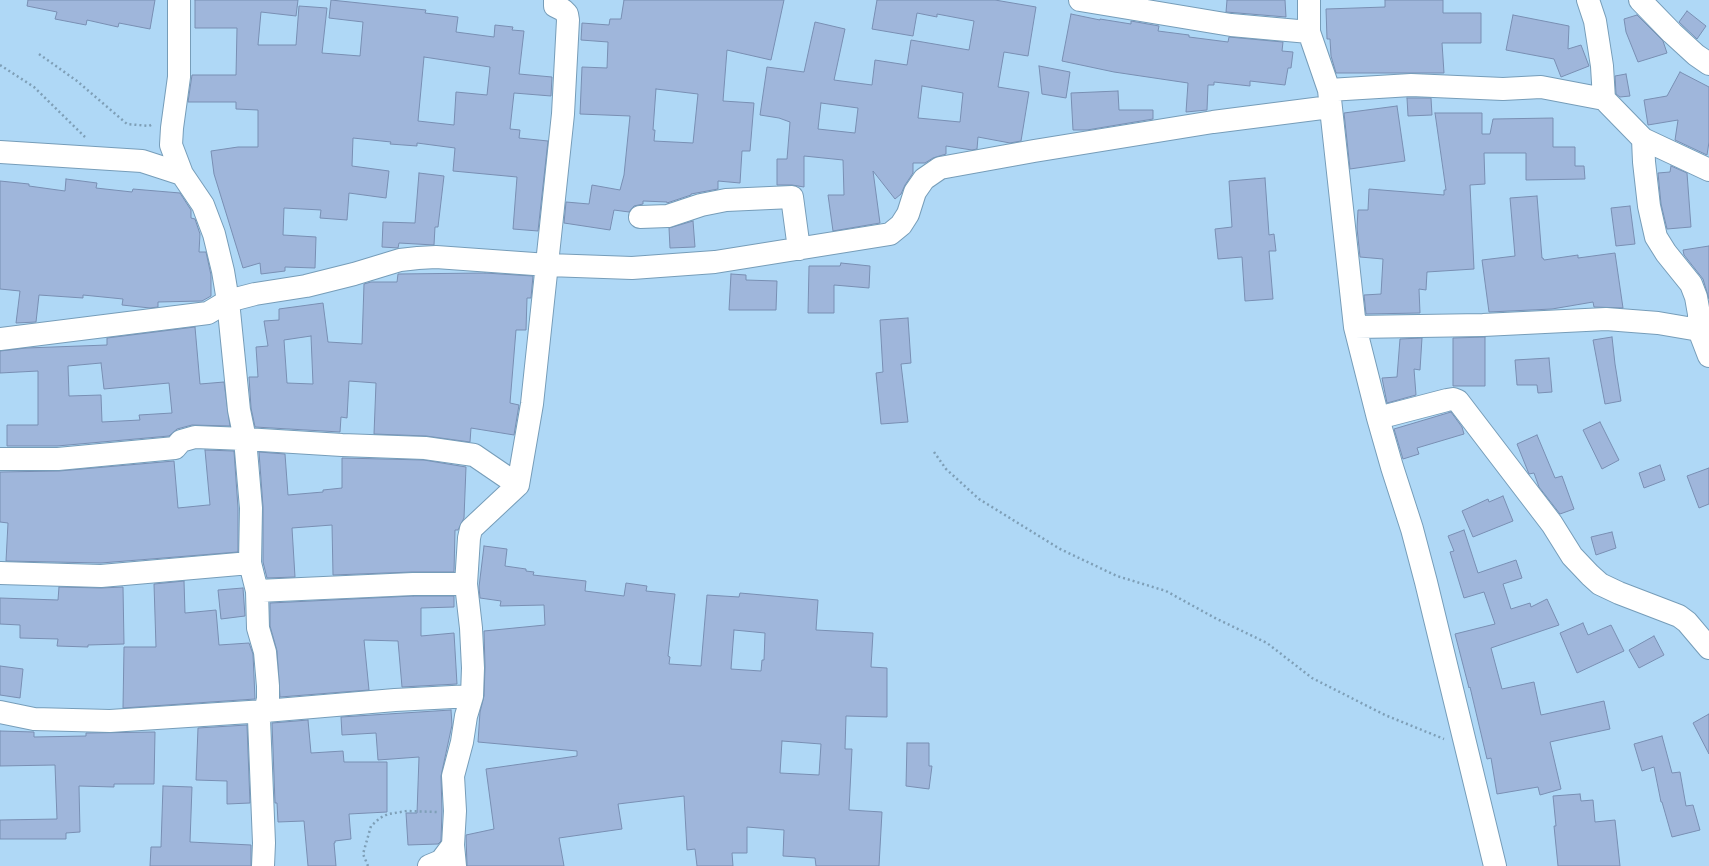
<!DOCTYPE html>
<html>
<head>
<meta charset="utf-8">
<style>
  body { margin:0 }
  canvas { display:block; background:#afd8f6 }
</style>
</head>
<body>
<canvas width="1709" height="866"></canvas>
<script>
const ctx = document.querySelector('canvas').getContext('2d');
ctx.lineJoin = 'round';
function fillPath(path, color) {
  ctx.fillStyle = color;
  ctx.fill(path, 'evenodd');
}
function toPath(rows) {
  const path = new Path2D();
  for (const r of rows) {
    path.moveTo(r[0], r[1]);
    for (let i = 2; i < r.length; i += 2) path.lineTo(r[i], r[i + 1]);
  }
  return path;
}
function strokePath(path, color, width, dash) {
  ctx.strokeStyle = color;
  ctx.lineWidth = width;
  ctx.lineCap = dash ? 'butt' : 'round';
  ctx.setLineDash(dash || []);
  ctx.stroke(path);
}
const building = toPath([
  [28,0,155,0,150,29,119,23,118,27,87,20,86,25,55,19,57,12,27,6,28,0],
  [195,0,298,0,296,16,261,12,258,45,296,45,299,6,327,8,322,53,360,56,363,22,329,18,331,0,426,10,425,13,458,17,456,32,494,37,495,25,513,27,512,30,524,31,519,74,552,77,551,96,514,93,510,129,520,130,519,138,548,141,538,231,513,229,517,177,453,171,455,148,417,143,417,146,390,144,391,142,353,138,352,166,389,171,386,198,349,193,347,220,320,218,321,210,284,208,283,235,316,237,315,268,285,267,285,271,261,274,260,263,243,268,214,174,211,151,238,147,258,147,258,110,236,109,236,102,188,102,192,75,236,75,237,28,195,28,195,0],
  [424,57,490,67,487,95,456,92,454,125,418,121,424,57],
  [624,0,784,0,771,60,727,50,723,101,754,103,750,151,742,151,740,183,718,181,718,189,691,194,691,195,667,203,667,202,643,201,643,204,634,206,629,212,614,210,610,230,564,223,566,202,589,204,592,185,620,190,624,175,630,116,580,114,582,67,607,68,608,42,581,40,582,23,609,25,610,19,621,19,624,0],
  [656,89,698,94,693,143,654,141,655,130,653,130,656,89],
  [877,0,995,0,1036,7,1028,56,1004,52,998,87,1029,92,1021,141,1010,143,978,137,977,149,972,150,946,146,946,154,933,158,925,163,913,163,913,173,905,185,901,194,895,199,873,171,880,223,833,231,828,195,844,195,843,160,804,156,804,187,792,185,777,185,777,159,787,159,790,122,779,118,760,115,767,67,804,72,815,22,845,29,834,80,872,85,875,60,907,65,911,40,969,50,974,21,937,14,937,17,917,13,913,36,872,29,877,0],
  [922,86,963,93,960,122,918,118,922,86],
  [821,103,858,108,855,133,818,129,821,103],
  [1227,0,1285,0,1286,17,1226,12,1227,0],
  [1385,0,1443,0,1443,13,1481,13,1481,43,1442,43,1444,73,1336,73,1331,56,1330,39,1327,39,1326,9,1385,7,1385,0],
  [1687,11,1706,26,1697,39,1679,22,1687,11],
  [1071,14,1100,20,1100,19,1131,24,1131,21,1159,26,1158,31,1189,35,1189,37,1228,42,1229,37,1283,42,1282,51,1293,52,1291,68,1288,68,1285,85,1250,81,1250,86,1214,82,1214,85,1208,85,1207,110,1186,112,1188,83,1114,72,1062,61,1071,14],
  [1513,15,1569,26,1568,49,1581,45,1589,66,1561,77,1554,59,1506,50,1513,15],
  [1637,15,1663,41,1667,53,1638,62,1626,32,1624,19,1637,15],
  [1039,66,1070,72,1066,98,1042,94,1039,66],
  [1680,72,1709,87,1709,142,1707,155,1675,140,1678,120,1648,125,1644,100,1667,96,1680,72],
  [1626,74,1630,96,1620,97,1616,94,1615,76,1626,74],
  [1118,91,1119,110,1153,110,1153,119,1087,130,1073,130,1071,93,1118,91],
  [1407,98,1431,98,1432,115,1408,116,1407,98],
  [1397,106,1405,161,1350,169,1344,113,1397,106],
  [1435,113,1482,113,1482,134,1490,134,1493,119,1553,118,1553,147,1575,147,1575,166,1584,166,1585,179,1526,180,1526,153,1484,153,1485,184,1470,185,1474,269,1427,272,1426,290,1419,289,1420,313,1366,314,1364,295,1381,294,1383,259,1360,257,1357,228,1358,210,1368,210,1369,189,1444,195,1444,190,1446,190,1435,113],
  [1671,166,1687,173,1691,227,1667,229,1661,204,1658,173,1670,172,1671,166],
  [419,173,444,176,438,227,435,227,434,245,399,243,398,248,382,247,383,222,415,223,419,173],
  [1265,178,1269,235,1274,234,1276,251,1269,251,1273,299,1245,301,1242,257,1218,259,1215,229,1232,227,1229,181,1265,178],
  [66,179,97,183,96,188,132,192,133,189,180,193,191,210,191,218,195,219,200,234,199,252,206,252,211,275,211,296,202,301,158,302,158,307,150,308,122,305,123,299,83,295,83,298,39,295,36,322,16,323,20,291,0,289,0,181,29,184,29,186,65,191,66,179],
  [1537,196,1542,258,1543,258,1544,260,1578,255,1578,258,1615,253,1623,308,1594,307,1593,302,1552,309,1489,312,1482,260,1515,256,1510,198,1537,196],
  [1630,206,1635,244,1616,246,1611,208,1630,206],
  [693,221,695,247,670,248,669,228,693,221],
  [1709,246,1709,299,1703,279,1684,255,1683,250,1709,246],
  [841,263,870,266,869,288,834,285,834,313,808,313,809,266,840,266,841,263],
  [485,273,533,276,531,298,527,298,526,330,516,330,510,403,519,405,514,435,471,428,470,442,426,436,374,434,376,383,349,381,347,418,341,417,340,432,255,427,251,408,249,377,258,377,256,347,268,346,264,321,279,320,279,309,323,303,328,342,362,344,364,284,371,282,397,282,398,274,485,273],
  [311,336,313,384,287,383,284,340,311,336],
  [731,274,746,275,746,280,777,281,776,310,729,310,731,274],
  [908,318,911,363,901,364,908,422,881,424,876,373,883,372,880,320,908,318],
  [195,327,200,384,224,382,230,426,192,425,177,429,169,436,57,446,7,446,7,425,38,425,38,371,0,373,0,351,26,348,107,345,107,338,195,327],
  [101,363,104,389,169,383,172,413,139,415,140,420,102,422,101,395,69,396,68,366,101,363],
  [1485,337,1485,386,1453,386,1453,338,1485,337],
  [1612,337,1615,364,1621,401,1605,404,1593,340,1612,337],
  [1422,338,1420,370,1414,369,1416,395,1387,403,1382,378,1397,377,1400,339,1422,338],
  [1549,358,1552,392,1538,393,1537,385,1517,385,1515,360,1549,358],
  [1451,412,1462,427,1464,434,1417,448,1419,454,1403,459,1394,429,1451,412],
  [1600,422,1619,460,1602,469,1583,430,1600,422],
  [1537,435,1555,478,1562,476,1574,509,1560,514,1539,487,1534,473,1529,474,1517,444,1537,435],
  [205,450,234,451,238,508,238,552,101,563,6,561,8,523,0,522,0,472,59,471,174,461,178,508,208,505,210,505,205,450],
  [259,452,285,454,288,495,323,492,323,490,342,488,342,458,424,460,466,467,464,518,458,530,455,530,454,572,412,572,333,575,332,525,292,528,295,577,267,578,263,562,263,507,259,452],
  [1660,465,1665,480,1644,488,1639,473,1660,465],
  [1709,468,1709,504,1699,508,1687,476,1709,468],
  [1503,496,1513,521,1473,537,1462,511,1488,499,1489,502,1503,496],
  [1464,530,1478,573,1516,560,1522,578,1503,584,1511,609,1530,603,1531,607,1547,599,1559,625,1491,648,1502,689,1534,682,1541,715,1604,701,1610,729,1550,742,1561,789,1540,795,1538,787,1497,794,1491,758,1487,759,1470,687,1469,688,1455,634,1495,624,1484,592,1464,598,1450,552,1454,551,1448,536,1464,530],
  [1612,532,1616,548,1596,555,1591,537,1612,532],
  [484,546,507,549,505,566,526,569,526,571,534,572,533,575,586,581,585,591,624,596,626,583,647,586,646,591,675,594,668,656,670,657,669,664,701,666,707,595,739,597,740,593,818,600,816,630,873,633,871,667,887,668,887,717,846,716,845,749,852,749,849,810,882,812,879,866,816,866,815,858,783,856,784,830,747,827,747,853,732,853,733,866,697,866,695,849,687,850,684,796,618,804,622,829,559,838,564,866,467,866,466,835,494,829,486,769,577,756,577,751,478,742,480,712,484,696,485,667,484,631,545,625,544,605,500,606,501,601,480,598,479,587,484,546],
  [734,630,765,633,764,660,762,660,761,671,731,669,734,630],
  [782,741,821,744,819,775,780,773,782,741],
  [184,581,185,613,216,610,219,645,249,643,253,654,255,699,123,708,124,647,156,647,154,584,184,581],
  [59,587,101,588,123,587,124,644,88,645,88,647,57,646,58,639,20,638,20,625,0,624,0,598,58,600,59,587],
  [243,588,245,616,221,619,218,590,243,588],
  [413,596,454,596,454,607,421,608,421,636,454,633,457,684,402,687,398,641,364,640,369,690,280,697,277,651,270,626,270,603,413,596],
  [1583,623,1588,635,1611,625,1624,651,1577,673,1560,633,1583,623],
  [1654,636,1664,655,1639,668,1629,650,1654,636],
  [0,666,23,669,20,698,0,695,0,666],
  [451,710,452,725,441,776,442,811,441,841,438,844,408,845,406,813,417,813,419,757,378,760,376,733,342,735,341,717,451,710],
  [1709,714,1709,754,1693,723,1709,714],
  [308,720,311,753,343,751,344,762,387,762,387,812,349,814,351,839,335,841,335,843,334,843,336,866,308,866,304,821,278,822,277,803,275,803,272,723,308,720],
  [247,725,250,803,227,804,227,781,196,780,198,728,247,725],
  [0,731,34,732,34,737,86,736,86,733,155,732,154,784,114,784,114,787,79,786,80,832,66,833,66,839,0,839,0,820,57,819,55,765,0,766,0,731],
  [1662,736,1672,773,1680,772,1686,806,1693,805,1700,830,1672,837,1662,802,1661,802,1654,767,1642,771,1634,744,1662,736],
  [907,743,929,743,929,766,932,766,929,789,906,786,907,743],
  [163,786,192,787,190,842,251,845,251,866,150,866,151,847,161,847,163,786],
  [1580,794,1581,801,1593,800,1595,822,1615,820,1620,866,1558,866,1554,826,1556,826,1553,796,1580,794]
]);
const path = toPath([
  [39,54,77,81,127,124,149,126,153,124],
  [0,65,34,87,85,137],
  [934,452,946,469,979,499,1060,549,1117,576,1166,591,1215,618,1267,643,1312,678,1385,715,1444,739],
  [368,866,363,854,371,826,380,818,388,814,407,811,437,812]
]);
const minor = toPath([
  [179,0,179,77,172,128,171,145,182,174,203,205,214,234,223,271,228,301,255,294,306,286,354,274,400,260,418,258,436,257,548,265,632,268,715,262,890,234,901,225,908,214,915,192,924,179,940,168,1034,151,1213,122,1330,107],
  [1080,0,1231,25,1309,32],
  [1309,0,1309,32,1329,90,1355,327,1378,418,1392,467,1412,529,1426,582,1495,866],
  [1588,0,1595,21,1602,66,1604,99],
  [1640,0,1672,33,1696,55,1709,64],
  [1329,90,1411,85,1503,89,1541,87,1604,99,1643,139,1709,170],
  [1643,139,1644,162,1649,206,1656,237,1666,253,1691,284,1696,297,1699,314,1699,330,1709,356],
  [0,152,142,161,182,174],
  [640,217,668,216,701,205,726,200,792,197,799,249],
  [1355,327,1483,325,1606,319,1658,323,1699,330],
  [0,339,208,313,228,301,239,410,245,439,251,508,250,563,257,591,258,628,265,652,268,686,268,699,265,711,259,719,264,843,263,866],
  [1378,418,1447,400,1453,399,1458,401,1552,524,1572,556,1590,575,1600,584,1619,593,1679,616,1687,622,1709,648],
  [0,459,58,459,175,448,181,441,195,437,245,439,342,445,425,448,474,455,518,485],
  [0,573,101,576,250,563],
  [257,591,413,584,466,584],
  [0,712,34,719,110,721,265,711,395,700,472,696],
  [429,866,441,861,453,845],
  [455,866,453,845,455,811,453,776,462,742,466,716,472,696,473,668,471,628,466,584,469,538,471,529,518,485,532,404,563,114,568,20,567,14,563,10,555,6,555,0]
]);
fillPath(building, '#9fb6db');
strokePath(building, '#798fb3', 1);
strokePath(minor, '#769db9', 24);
strokePath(path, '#7e9fb7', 2.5, [2, 3]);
strokePath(minor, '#fff', 22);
</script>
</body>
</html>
